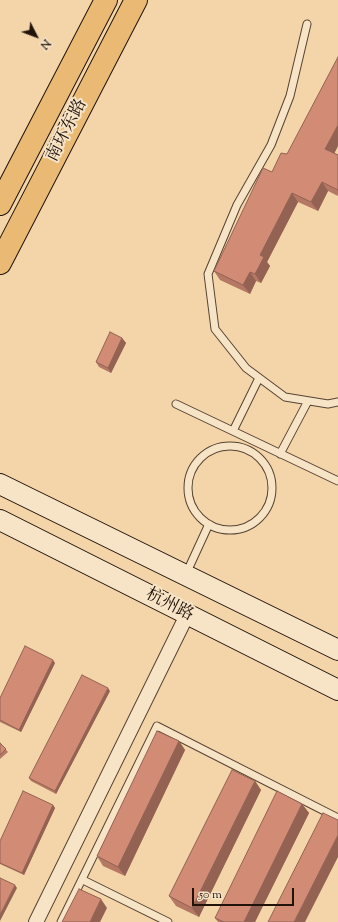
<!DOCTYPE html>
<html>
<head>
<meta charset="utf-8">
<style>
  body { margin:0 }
  #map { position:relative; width:338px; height:922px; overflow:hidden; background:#f3d5a9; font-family:"Sorts Mill Goudy",serif }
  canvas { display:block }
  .north { position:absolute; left:16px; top:16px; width:40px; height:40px; -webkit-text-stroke:3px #f7e4c7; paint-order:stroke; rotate:132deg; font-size:11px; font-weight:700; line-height:16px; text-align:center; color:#21120a }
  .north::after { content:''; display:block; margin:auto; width:14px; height:18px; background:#21120a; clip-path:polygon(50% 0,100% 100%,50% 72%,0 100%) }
  .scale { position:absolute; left:192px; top:888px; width:102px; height:18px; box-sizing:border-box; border:2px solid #21120a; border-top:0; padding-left:5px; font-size:12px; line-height:14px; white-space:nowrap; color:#21120a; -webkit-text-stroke:3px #f7e4c7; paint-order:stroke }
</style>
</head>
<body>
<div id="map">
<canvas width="338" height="922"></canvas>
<div class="north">N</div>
<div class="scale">50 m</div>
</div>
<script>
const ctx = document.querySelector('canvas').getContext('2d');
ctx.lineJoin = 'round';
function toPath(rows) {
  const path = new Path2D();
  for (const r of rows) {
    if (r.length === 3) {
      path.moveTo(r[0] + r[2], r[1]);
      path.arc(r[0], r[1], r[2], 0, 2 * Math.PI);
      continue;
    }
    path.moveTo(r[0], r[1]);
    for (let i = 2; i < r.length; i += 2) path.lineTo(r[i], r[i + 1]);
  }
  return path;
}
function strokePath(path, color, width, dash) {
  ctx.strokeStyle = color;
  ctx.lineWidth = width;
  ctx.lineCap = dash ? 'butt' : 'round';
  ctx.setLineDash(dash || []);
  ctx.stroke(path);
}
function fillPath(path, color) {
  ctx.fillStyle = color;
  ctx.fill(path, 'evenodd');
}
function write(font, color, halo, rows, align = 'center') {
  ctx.font = font + ' "Sorts Mill Goudy","Noto Serif SC",serif';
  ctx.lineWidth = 4;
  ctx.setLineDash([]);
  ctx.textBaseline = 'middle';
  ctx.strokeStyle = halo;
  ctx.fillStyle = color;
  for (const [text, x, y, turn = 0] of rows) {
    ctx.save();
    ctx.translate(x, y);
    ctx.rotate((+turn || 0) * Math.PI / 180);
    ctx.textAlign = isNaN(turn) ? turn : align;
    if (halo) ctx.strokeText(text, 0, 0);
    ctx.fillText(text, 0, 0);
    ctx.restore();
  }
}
const service = toPath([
  [307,24,290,96,271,145,237,205,208,274,215,329,246,368,285,397,328,404,338,402],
  [176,404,338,481],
  [233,431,259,378],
  [230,488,42],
  [280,454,308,401],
  [186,574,209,524],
  [83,880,168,922],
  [61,922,157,726,338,818]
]);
const minor = toPath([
  [36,922,187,615]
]);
const secondary = toPath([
  [0,484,338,650],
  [0,520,338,690]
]);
const primary = toPath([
  [0,204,106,0],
  [0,263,136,0]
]);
const wall = toPath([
  [338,146,334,153,338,155,338,196,328,191,318,211,298,202,267,262,270,266,261,283,256,281,250,294,220,280,214,271,272,172,287,154],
  [122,338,126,343,111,373,99,367,96,362],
  [55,663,21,732,0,722,0,698],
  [110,691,56,794,31,781,29,778],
  [179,741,185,750,125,876,103,866,97,856],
  [0,743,8,752,0,759],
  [255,781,261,790,199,917,176,906,169,896],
  [302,804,309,813,255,922,218,922,215,918],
  [53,805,55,808,24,875,0,864,0,841]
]);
const shadedWall = toPath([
  [338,125,338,146,332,158,325,149],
  [322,182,328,191,318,211,311,202],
  [292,193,298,202,267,262,270,266,261,283,255,274,260,255],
  [250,272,256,281,250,294,243,285],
  [122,338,126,343,111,373,108,368],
  [53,660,55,663,21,732,19,730],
  [108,688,110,691,56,794,55,791],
  [179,741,185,750,125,876,118,867],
  [255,781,261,790,199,917,192,908],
  [302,804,309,813,255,922,244,922],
  [53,805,55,808,24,875,22,873],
  [338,835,338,857,305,922,294,922],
  [15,885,17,888,0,921,0,915],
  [101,899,107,908,100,922,90,922]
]);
const building = toPath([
  [338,57,338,125,325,149,338,155,338,190,322,182,311,202,292,193,260,255,264,257,255,274,250,272,243,285,214,271,263,168,272,172,281,153,287,154,338,57],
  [110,332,122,338,108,368,96,362,110,332],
  [25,646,53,660,19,730,0,720,0,698,25,646],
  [82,675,108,688,55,791,29,778,82,675],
  [157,731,179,741,118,867,97,856,157,731],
  [0,743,6,749,0,755,0,743],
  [232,770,255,781,192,908,169,896,232,770],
  [23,791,53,805,22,873,0,863,0,841,23,791],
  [277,791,302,804,244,922,224,922,215,918,277,791],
  [323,813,338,820,338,835,294,922,268,922,323,813],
  [0,878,15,885,0,915,0,878],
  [79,889,101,899,90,922,62,922,79,889]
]);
const streetNames = [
  ["南环东路",68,131,-63],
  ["杭州路",169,606,27]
];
strokePath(service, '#564332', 9);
strokePath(minor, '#564332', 16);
strokePath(secondary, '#21120a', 22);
strokePath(primary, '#21120a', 24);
strokePath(service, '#f7e4c7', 7);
strokePath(minor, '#f7e4c7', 14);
strokePath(secondary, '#f7e4c7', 20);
strokePath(primary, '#eaba74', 22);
fillPath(wall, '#b57865');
fillPath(shadedWall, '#936253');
fillPath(building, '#d28c76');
strokePath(building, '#936253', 1);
write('17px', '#21120a', '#f7e4c7', streetNames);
</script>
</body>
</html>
